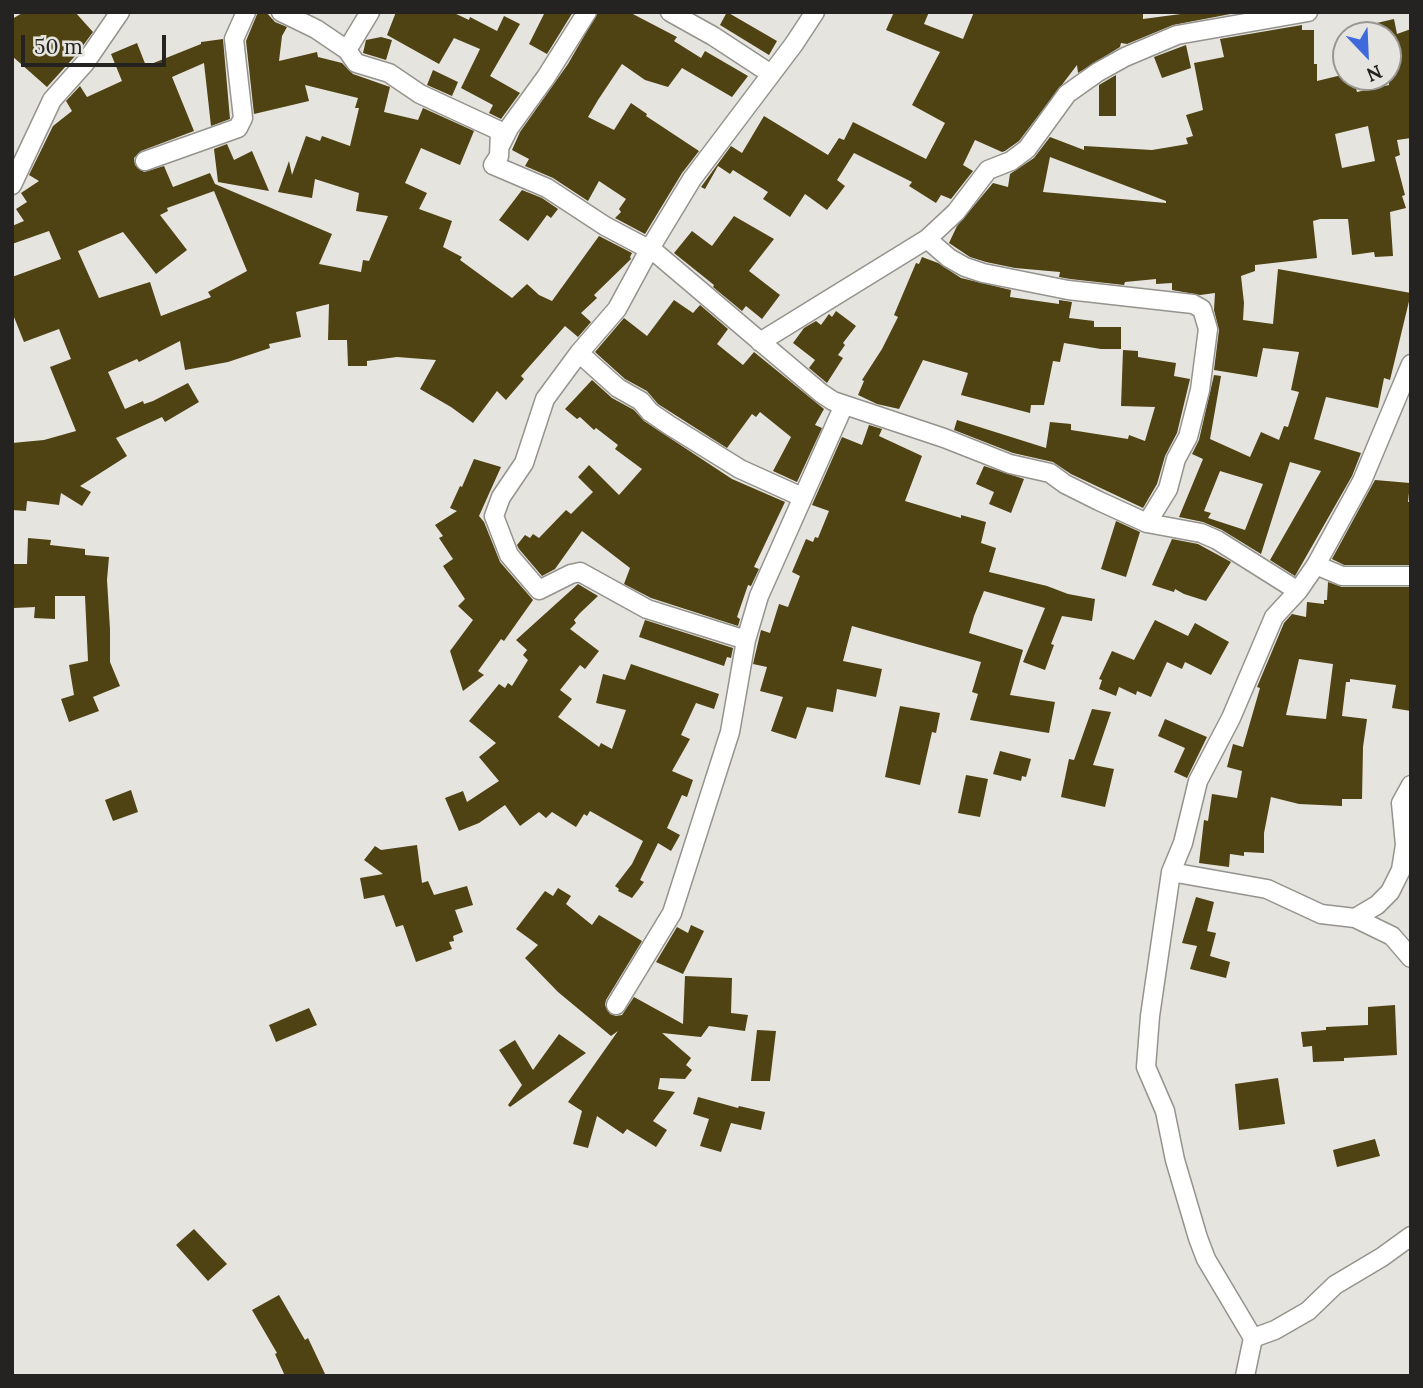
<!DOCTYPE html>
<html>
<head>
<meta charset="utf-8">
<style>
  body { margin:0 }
  #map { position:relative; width:1423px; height:1388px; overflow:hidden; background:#e6e4de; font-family:Lora,serif }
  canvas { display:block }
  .frame { position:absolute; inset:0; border:14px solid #242321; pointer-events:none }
  .north { position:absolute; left:1332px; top:21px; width:70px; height:70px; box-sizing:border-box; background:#e6e4de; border:2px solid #989792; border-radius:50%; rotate:157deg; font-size:19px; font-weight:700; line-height:28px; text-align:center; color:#242321 }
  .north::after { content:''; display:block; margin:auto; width:24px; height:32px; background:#3f6adb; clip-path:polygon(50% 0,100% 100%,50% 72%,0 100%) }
  .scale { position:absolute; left:21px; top:35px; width:145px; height:32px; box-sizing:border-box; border:4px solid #242321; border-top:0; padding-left:9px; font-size:21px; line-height:24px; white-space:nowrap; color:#242321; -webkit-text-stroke:5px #e6e4de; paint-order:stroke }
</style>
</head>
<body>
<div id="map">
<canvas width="1423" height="1388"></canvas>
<div class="frame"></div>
<div class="north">N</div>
<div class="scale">50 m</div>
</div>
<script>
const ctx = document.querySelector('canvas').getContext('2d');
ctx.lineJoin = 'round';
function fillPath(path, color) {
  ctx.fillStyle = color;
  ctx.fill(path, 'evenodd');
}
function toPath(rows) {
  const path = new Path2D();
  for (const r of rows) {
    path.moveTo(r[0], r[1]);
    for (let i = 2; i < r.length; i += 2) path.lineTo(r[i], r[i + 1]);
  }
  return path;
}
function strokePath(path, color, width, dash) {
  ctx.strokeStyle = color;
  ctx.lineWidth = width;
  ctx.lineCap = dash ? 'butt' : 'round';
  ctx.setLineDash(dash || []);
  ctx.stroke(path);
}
const building = toPath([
  [24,12,75,12,93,32,76,55,47,87,12,56,12,19],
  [258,12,266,12,275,22,287,27,282,36,279,61,317,52,318,57,342,63,353,74,390,87,384,112,418,120,423,108,474,131,460,165,421,148,405,183,427,193,419,209,452,221,443,247,462,257,460,260,512,298,527,284,539,295,552,301,599,236,632,253,630,257,631,259,594,295,597,298,581,313,591,322,578,337,565,326,521,376,524,379,506,400,497,391,473,423,451,407,420,389,436,360,397,357,367,361,367,366,348,366,347,340,328,340,329,304,296,312,301,337,269,344,270,348,228,362,185,370,180,341,139,362,137,359,108,372,125,409,143,401,144,404,153,401,188,383,199,402,165,422,162,417,116,438,127,456,80,486,91,492,82,506,61,493,59,505,27,501,26,511,12,510,12,443,44,440,76,431,50,367,71,359,59,329,24,342,12,312,12,277,61,259,49,231,12,244,12,226,24,221,16,209,27,202,21,193,39,181,29,175,53,126,72,111,66,101,80,86,87,97,122,81,111,54,137,43,146,66,201,44,201,42,223,39,230,119,211,126,204,63,172,77,194,131,141,151,134,158,135,165,144,172,164,166,173,187,210,173,215,184,332,234,319,264,361,272,363,260,369,261,388,216,356,211,359,193,315,179,312,198,278,192,289,161,292,175,306,136,320,141,322,136,350,146,359,108,355,108,358,98,305,85,309,101,254,114,246,41],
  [214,191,247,271,208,292,211,297,161,316,150,282,99,298,78,251,123,232,156,274,187,250,160,215,168,211,167,208],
  [396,12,452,12,469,20,470,17,497,31,504,16,520,24,490,76,520,93,501,119,489,113,493,105,461,88,480,49,454,38,439,64,387,35],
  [545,12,573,12,547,54,529,44],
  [598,12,629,12,677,37,674,41,701,58,705,51,748,76,732,97,682,68,668,87,645,80,622,64,598,100,588,117,614,130,631,103,647,114,646,116,699,151,682,173,645,234,615,218,621,212,619,209,626,199,599,181,588,201,553,178,525,166,529,159,512,150,520,132,568,64],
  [727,12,777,41,769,55,720,25],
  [894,12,929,12,924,24,963,39,974,12,1143,12,1143,19,1196,12,1241,12,1173,25,1127,44,1121,43,1120,47,1078,73,1077,65,1019,141,1005,151,1002,152,975,140,963,165,973,171,951,199,941,195,936,203,909,186,912,182,854,153,837,180,845,186,827,210,805,194,790,217,763,199,768,192,733,170,730,174,718,166,705,189,701,187,731,146,742,153,764,116,828,155,839,138,844,140,853,122,926,159,945,123,912,105,940,52,886,30],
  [1394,19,1397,34,1411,29,1411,138,1397,140,1400,155,1395,157,1405,195,1402,196,1406,208,1390,212,1393,256,1375,257,1374,252,1352,255,1348,219,1320,219,1313,221,1317,258,1255,265,1255,271,1241,276,1244,303,1243,320,1273,324,1278,269,1411,293,1390,380,1384,378,1378,408,1326,397,1314,439,1361,453,1352,476,1295,576,1270,560,1321,471,1290,462,1261,554,1222,530,1203,522,1179,517,1203,459,1192,454,1199,440,1214,375,1221,376,1210,439,1250,457,1261,432,1279,440,1284,426,1288,427,1299,392,1291,390,1299,352,1263,348,1257,377,1214,370,1219,330,1214,310,1215,293,1200,295,1172,290,1172,283,1156,284,1156,279,1125,282,1124,285,1070,279,1059,277,1060,272,1015,268,986,262,970,257,949,243,957,226,993,183,1008,187,1010,174,1034,158,1050,137,1084,150,1084,146,1152,150,1188,144,1186,138,1193,136,1186,115,1203,110,1194,63,1224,57,1220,39,1302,25,1302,30,1314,30,1314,64,1317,64,1317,81,1346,74,1346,77,1353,77,1357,92,1389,85,1388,38,1395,35,1352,35,1351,29],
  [1368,126,1375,161,1342,168,1335,134],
  [1050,157,1166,201,1166,203,1043,192],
  [1220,471,1263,484,1245,530,1208,518,1211,513,1204,511],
  [381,37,392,40,386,60,363,53,366,40],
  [1186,45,1191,68,1162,78,1154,57],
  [433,70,458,82,452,96,427,85],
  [1116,75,1116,116,1099,116,1099,85],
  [227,144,234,160,252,151,269,191,218,182,214,149],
  [522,190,542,198,558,209,551,218,547,215,528,241,499,220],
  [734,216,774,239,749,271,780,295,762,319,746,306,742,311,713,287,714,285,674,253,692,231,712,246],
  [922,257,938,263,961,278,1011,290,1010,297,1059,304,1059,300,1072,302,1069,318,1094,321,1094,327,1121,327,1121,349,1101,349,1064,343,1060,362,1053,361,1044,405,1031,405,1030,413,961,395,968,373,923,360,899,409,877,404,858,395,864,381,862,380,882,349,898,317,894,315,916,263,919,264],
  [674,300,693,313,700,305,728,329,717,344,743,365,754,352,824,409,815,425,822,428,797,482,773,471,791,437,760,412,756,417,752,414,727,448,658,404,647,391,625,379,595,352,624,318,647,336],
  [836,311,856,326,843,343,845,345,838,355,843,358,827,383,809,368,815,360,793,343,804,328,816,321,821,325,829,314,832,317],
  [1123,350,1138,351,1138,357,1176,363,1174,376,1190,379,1177,433,1165,456,1157,484,1143,508,1071,474,1053,462,1013,453,954,430,957,420,1046,448,1050,422,1071,424,1071,430,1128,439,1129,435,1145,441,1155,407,1121,406],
  [592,380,612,398,634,410,644,421,732,479,785,502,754,567,759,569,751,586,748,585,737,617,740,619,738,626,651,598,624,584,630,568,582,531,555,569,542,576,519,549,517,545,525,535,530,538,533,534,539,538,566,510,571,514,593,492,578,477,589,465,619,495,642,469,615,449,618,445,596,428,594,430,580,417,577,419,565,409],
  [869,425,882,429,879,436,922,456,905,501,961,518,961,515,986,522,981,543,996,548,989,572,1047,586,1068,594,1095,599,1092,621,1062,616,1051,644,1054,645,1045,670,1023,662,1045,608,984,591,974,616,969,633,1023,650,1010,695,1055,702,1049,733,970,720,978,694,972,692,981,662,852,626,843,661,882,669,876,697,837,689,833,712,807,707,796,739,771,731,783,697,760,691,767,667,753,664,761,630,770,633,779,604,788,607,800,576,792,572,806,539,813,542,815,537,818,538,829,511,812,505,842,437,862,445],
  [474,459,501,467,479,516,484,522,500,562,533,600,504,641,501,639,478,671,484,675,463,691,450,651,473,620,458,606,465,599,443,566,453,559,439,538,443,536,435,525,457,511,450,508,460,486,462,487],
  [984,466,1024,479,1011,513,989,504,994,492,976,484],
  [1375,480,1410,483,1408,502,1411,502,1411,565,1344,565,1332,559],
  [1116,521,1140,532,1126,577,1101,569],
  [28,538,51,540,50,545,85,549,85,555,109,557,107,580,110,629,110,662,120,686,93,697,99,711,69,722,61,699,74,695,69,665,88,661,85,596,55,596,55,619,34,618,35,607,14,608,12,564,27,564],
  [1172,539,1198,544,1231,562,1206,601,1184,594,1175,589,1174,592,1152,585],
  [1328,582,1342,587,1411,587,1411,711,1392,708,1396,685,1350,679,1350,682,1346,682,1342,716,1367,719,1363,747,1362,799,1342,799,1342,806,1299,804,1271,797,1264,833,1264,853,1244,852,1244,856,1230,854,1229,867,1199,863,1204,820,1208,821,1212,794,1237,798,1242,771,1227,767,1233,744,1243,747,1260,688,1257,687,1284,623,1292,614,1306,617,1307,602,1324,604,1324,600,1327,600],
  [1299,659,1333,664,1326,719,1286,715],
  [578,584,598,596,580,613,574,620,576,623,570,629,599,651,585,669,580,665,560,690,572,699,558,717,599,747,601,743,612,749,626,710,596,703,603,674,625,680,631,664,719,694,714,709,696,703,681,735,690,739,672,771,693,780,687,797,682,795,667,828,680,835,671,851,658,843,640,880,644,882,632,898,618,891,619,889,615,886,632,864,643,841,590,811,587,816,584,814,576,827,552,812,546,818,539,812,520,826,505,805,479,823,459,831,445,798,463,791,467,802,499,781,479,757,496,743,469,721,499,684,505,688,508,683,512,686,528,660,523,655,527,650,516,640],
  [645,620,733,648,731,658,727,657,724,666,639,637],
  [1155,620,1188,636,1195,623,1229,642,1211,675,1185,662,1182,669,1167,662,1151,697,1137,691,1136,695,1119,687,1116,696,1099,689,1102,680,1099,679,1112,651,1134,660],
  [900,706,940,713,936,733,932,732,920,785,885,777],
  [1092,709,1111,712,1093,765,1114,769,1105,807,1061,797,1069,759,1074,760],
  [1165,719,1207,737,1187,778,1174,772,1185,748,1158,736],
  [1000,751,1031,759,1026,777,1022,776,1021,781,993,774],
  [966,775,988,779,980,817,958,813],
  [131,790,138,812,113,821,105,800],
  [417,845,422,883,428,881,434,895,467,886,473,905,455,910,463,932,453,936,454,941,449,942,452,949,416,962,403,925,396,927,384,895,364,899,360,878,383,874,364,860,375,846,381,850],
  [558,888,571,896,566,904,592,925,599,915,642,941,606,1000,605,1005,610,1014,616,1016,622,1015,634,997,683,1024,685,976,732,978,731,1013,748,1015,745,1031,709,1026,701,1037,662,1033,691,1058,686,1065,692,1070,685,1079,660,1078,658,1089,675,1092,653,1121,667,1130,656,1147,627,1129,623,1134,597,1116,588,1148,573,1144,582,1111,568,1102,618,1031,611,1036,558,992,525,958,538,945,516,929,545,891,553,896],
  [1196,897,1214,902,1207,931,1216,933,1210,956,1230,962,1226,978,1190,969,1197,946,1182,943],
  [691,925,704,931,683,974,656,962,677,927,688,933],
  [1395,1005,1397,1055,1344,1058,1344,1061,1313,1062,1312,1046,1303,1047,1301,1032,1326,1030,1326,1027,1368,1025,1368,1007],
  [309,1008,317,1025,276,1042,269,1025],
  [757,1030,776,1031,770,1081,751,1081],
  [559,1034,586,1053,510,1107,508,1105,522,1085,499,1050,515,1040,533,1070],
  [1278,1078,1285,1124,1239,1130,1235,1084],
  [698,1097,738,1108,739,1106,765,1112,761,1130,731,1123,721,1152,700,1146,709,1119,693,1114],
  [1375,1139,1380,1156,1337,1167,1333,1150],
  [194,1229,227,1264,208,1281,176,1245],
  [279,1295,305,1340,308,1338,326,1376,285,1376,275,1354,277,1353,252,1310]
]);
const minor = toPath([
  [281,12,316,29,347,50,356,63,389,73,420,94,500,131,499,156,493,165,547,188,605,226,656,253,821,393,833,401,944,438,1010,464,1050,473,1065,484,1099,501,1147,523,1201,533,1217,540,1298,591],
  [670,12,713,36,771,74],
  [347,50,370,12],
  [501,144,509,128,546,77,587,12],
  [145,161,238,128,243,118,234,39,246,12],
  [12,185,52,100,85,63,120,12],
  [927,239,949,258,965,267,983,273,1068,290,1193,304,1202,309,1208,329,1200,390,1188,437,1176,459,1168,489,1147,523],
  [760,342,927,239,956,212,988,170,1011,161,1027,149,1067,94,1098,72,1125,57,1177,35,1308,12],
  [579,353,618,388,641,401,650,412,669,425,740,469,802,497],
  [1316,565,1342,576,1411,576],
  [746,640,647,609,580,572,571,574,539,590,509,555,494,516,501,497,524,463,545,399,579,353,617,309,649,250,692,179,794,44,815,12],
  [1171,872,1267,889,1321,914,1355,918,1377,905,1390,892,1401,870,1405,845,1401,803,1411,785],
  [1355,918,1392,936,1411,958],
  [616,1005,672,913,730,732,746,640,759,596,844,405],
  [1253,1338,1206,1259,1198,1238,1175,1160,1165,1111,1146,1067,1150,1016,1171,872,1183,843,1198,781,1231,718,1274,617,1298,591,1316,565,1362,481,1411,364],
  [1245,1376,1253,1338,1275,1330,1308,1311,1335,1285,1382,1257,1411,1236]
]);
fillPath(building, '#4f4213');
strokePath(minor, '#95938e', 21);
strokePath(minor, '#fff', 18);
</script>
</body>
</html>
